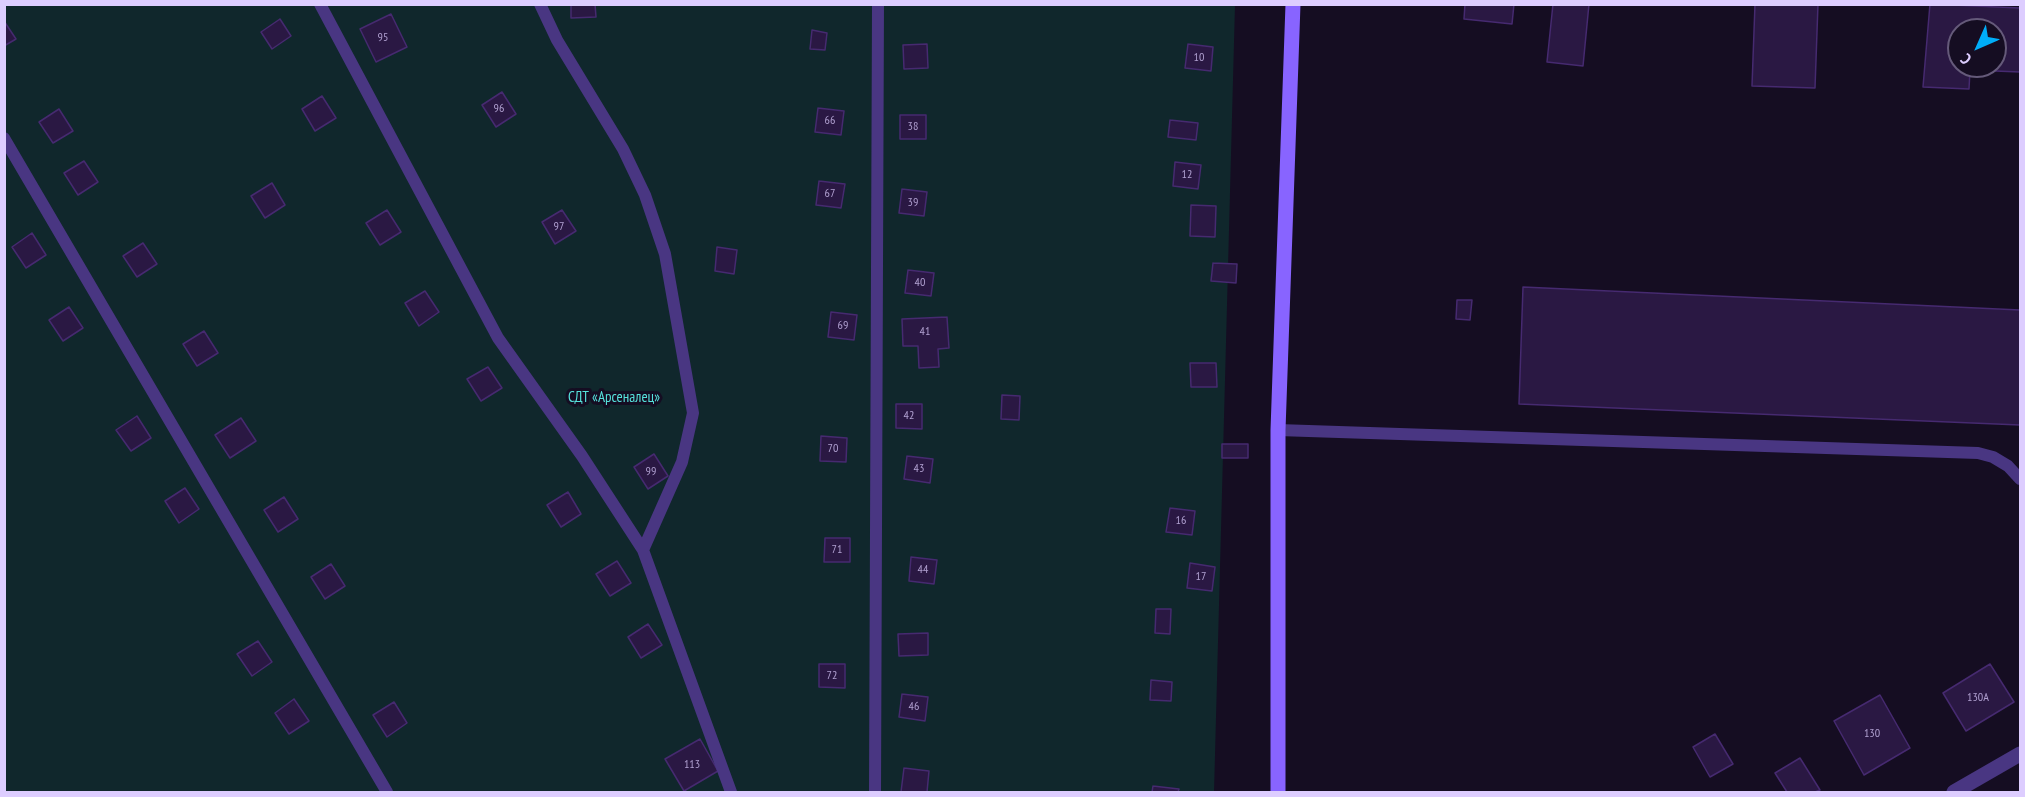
<!DOCTYPE html>
<html>
<head>
<meta charset="utf-8">
<style>
  body { margin:0 }
  #map { position:relative; width:2025px; height:797px; overflow:hidden; background:#150d22; font-family:"PT Sans Narrow",sans-serif }
  canvas { display:block }
  .frame { position:absolute; inset:0; border:6px solid #ddcdff; pointer-events:none }
  .north { position:absolute; left:1947px; top:18px; width:60px; height:60px; box-sizing:border-box; background:#150d22; border:2px solid #655a7a; border-radius:50%; rotate:225deg; font-size:16px; font-weight:700; line-height:24px; text-align:center; color:#ddcdff }
  .north::after { content:''; display:block; margin:auto; width:21px; height:27px; background:#00adf8; clip-path:polygon(50% 0,100% 100%,50% 72%,0 100%) }
</style>
</head>
<body>
<div id="map">
<canvas width="2025" height="797"></canvas>
<div class="frame"></div>
<div class="north">С</div>
</div>
<script>
const ctx = document.querySelector('canvas').getContext('2d');
ctx.lineJoin = 'round';
function fillPath(path, color) {
  ctx.fillStyle = color;
  ctx.fill(path, 'evenodd');
}
function toPath(rows) {
  const path = new Path2D();
  for (const r of rows) {
    path.moveTo(r[0], r[1]);
    for (let i = 2; i < r.length; i += 2) path.lineTo(r[i], r[i + 1]);
  }
  return path;
}
function strokePath(path, color, width, dash) {
  ctx.strokeStyle = color;
  ctx.lineWidth = width;
  ctx.lineCap = dash ? 'butt' : 'round';
  ctx.setLineDash(dash || []);
  ctx.stroke(path);
}
function write(font, color, halo, rows, align = 'center') {
  ctx.font = font + ' "PT Sans Narrow",sans-serif';
  ctx.lineWidth = 6;
  ctx.setLineDash([]);
  ctx.textBaseline = 'middle';
  ctx.strokeStyle = halo;
  ctx.fillStyle = color;
  for (const [text, x, y, turn = 0] of rows) {
    ctx.save();
    ctx.translate(x, y);
    ctx.rotate((+turn || 0) * Math.PI / 180);
    ctx.textAlign = isNaN(turn) ? turn : align;
    if (halo) ctx.strokeText(text, 0, 0);
    ctx.fillText(text, 0, 0);
    ctx.restore();
  }
}
const green = toPath([
  [5,5,1235,5,1214,792,5,792]
]);
const building = toPath([
  [571,4,595,4,596,17,571,18,571,4],
  [1465,4,1514,4,1512,24,1464,19,1465,4],
  [1553,4,1589,4,1583,66,1547,62,1553,4],
  [1755,4,1818,4,1815,88,1752,86,1755,4],
  [1930,4,2020,8,2020,72,1970,70,1969,89,1923,87,1930,4],
  [1959,30,1995,30,1995,66,1959,66,1959,30],
  [391,14,407,47,376,62,360,29,391,14],
  [280,19,291,36,272,49,261,32,280,19],
  [4,21,16,39,4,46,4,21],
  [812,30,827,33,825,50,810,49,812,30],
  [927,44,928,68,904,69,903,45,927,44],
  [1188,44,1213,47,1211,71,1185,68,1188,44],
  [502,92,516,114,496,127,482,105,502,92],
  [322,96,336,118,315,131,302,109,322,96],
  [818,108,844,111,841,135,815,132,818,108],
  [59,109,73,131,53,143,39,122,59,109],
  [900,115,926,115,926,139,900,139,900,115],
  [1170,120,1198,123,1196,140,1168,137,1170,120],
  [84,161,98,182,78,195,64,173,84,161],
  [1175,162,1201,165,1198,189,1173,186,1175,162],
  [819,181,845,184,841,208,816,205,819,181],
  [272,183,285,205,265,218,251,196,272,183],
  [902,189,927,192,924,216,899,213,902,189],
  [1191,205,1216,206,1215,237,1190,236,1191,205],
  [387,210,401,232,380,245,366,223,387,210],
  [562,210,576,231,555,244,542,222,562,210],
  [32,233,46,255,26,268,12,247,32,233],
  [143,243,157,264,137,277,123,256,143,243],
  [717,247,737,250,734,274,715,271,717,247],
  [1213,263,1237,264,1236,283,1211,281,1213,263],
  [908,270,934,273,931,296,905,293,908,270],
  [1523,287,2020,310,2020,425,1519,404,1523,287],
  [425,291,439,312,419,326,405,303,425,291],
  [1457,300,1472,300,1470,320,1456,319,1457,300],
  [69,307,83,328,63,341,49,320,69,307],
  [831,312,857,315,854,340,828,337,831,312],
  [947,317,949,348,938,349,939,367,919,368,918,346,903,346,902,319,947,317],
  [204,331,218,353,197,366,183,344,204,331],
  [1190,363,1216,363,1217,387,1191,387,1190,363],
  [488,367,502,388,481,401,467,379,488,367],
  [1002,395,1020,396,1019,420,1001,419,1002,395],
  [896,404,922,404,922,429,896,428,896,404],
  [137,416,151,438,131,451,116,430,137,416],
  [241,418,256,441,230,458,215,435,241,418],
  [821,436,847,438,846,462,820,461,821,436],
  [1222,444,1248,444,1248,458,1222,458,1222,444],
  [654,454,668,476,648,489,634,467,654,454],
  [907,456,933,459,930,483,904,479,907,456],
  [185,488,199,509,179,523,165,501,185,488],
  [568,492,581,514,561,527,547,505,568,492],
  [284,497,298,519,278,532,264,510,284,497],
  [1170,508,1195,511,1192,535,1166,532,1170,508],
  [825,538,850,538,850,562,824,562,825,538],
  [911,557,937,560,934,584,909,581,911,557],
  [617,561,631,583,610,596,596,574,617,561],
  [1190,563,1215,567,1212,591,1187,588,1190,563],
  [331,564,345,586,325,599,311,577,331,564],
  [1156,609,1171,609,1170,634,1155,633,1156,609],
  [648,624,662,645,641,658,628,637,648,624],
  [928,633,928,655,899,656,898,634,928,633],
  [258,641,272,662,252,676,237,654,258,641],
  [819,664,845,664,845,688,819,687,819,664],
  [1990,664,2014,702,1966,731,1943,693,1990,664],
  [1151,680,1172,682,1171,701,1150,700,1151,680],
  [902,694,928,697,925,721,899,717,902,694],
  [1880,695,1910,748,1864,775,1834,721,1880,695],
  [294,699,309,721,289,734,275,713,294,699],
  [394,702,407,723,387,737,373,715,394,702],
  [1715,734,1733,764,1710,777,1693,747,1715,734],
  [700,739,718,771,684,791,665,759,700,739],
  [1800,758,1820,790,1815,792,1787,792,1775,773,1800,758],
  [904,768,929,771,927,792,901,792,904,768],
  [1153,786,1179,789,1178,792,1152,792,1153,786]
]);
const lane = toPath([
  [320,4,498,338,582,456,643,550,731,792],
  [540,4,557,40,623,149,645,195,665,254,693,413,682,462,643,550],
  [4,138,387,792],
  [1278,430,1978,453,1993,457,2008,466,2020,479],
  [875,792,878,4]
]);
const street = toPath([
  [1954,792,2020,754]
]);
const secondary = toPath([
  [1278,792,1278,430,1293,4]
]);
const numberNames = [
  ["95",383,38],
  ["10",1199,58],
  ["96",499,109],
  ["66",830,121],
  ["38",913,127],
  ["12",1187,175],
  ["67",830,194],
  ["39",913,203],
  ["97",559,227],
  ["40",920,283],
  ["69",843,326],
  ["41",925,332],
  ["42",909,416],
  ["70",833,449],
  ["43",919,469],
  ["99",651,472],
  ["16",1181,521],
  ["71",837,550],
  ["44",923,570],
  ["17",1201,577],
  ["72",832,676],
  ["130А",1978,698],
  ["46",914,707],
  ["130",1872,734],
  ["113",692,765]
];
const parkNames = [
  ["СДТ «Арсеналец»",614,398]
];
fillPath(green, '#10272c');
fillPath(building, '#2a1843');
strokePath(building, '#462a70', 1.5);
strokePath(lane, '#493682', 12);
strokePath(street, '#493682', 15);
strokePath(secondary, '#8864ff', 15);
write('12px', '#b0a0d0', null, numberNames);
write('15px', '#56e2dc', '#150d22', parkNames);
</script>
</body>
</html>
